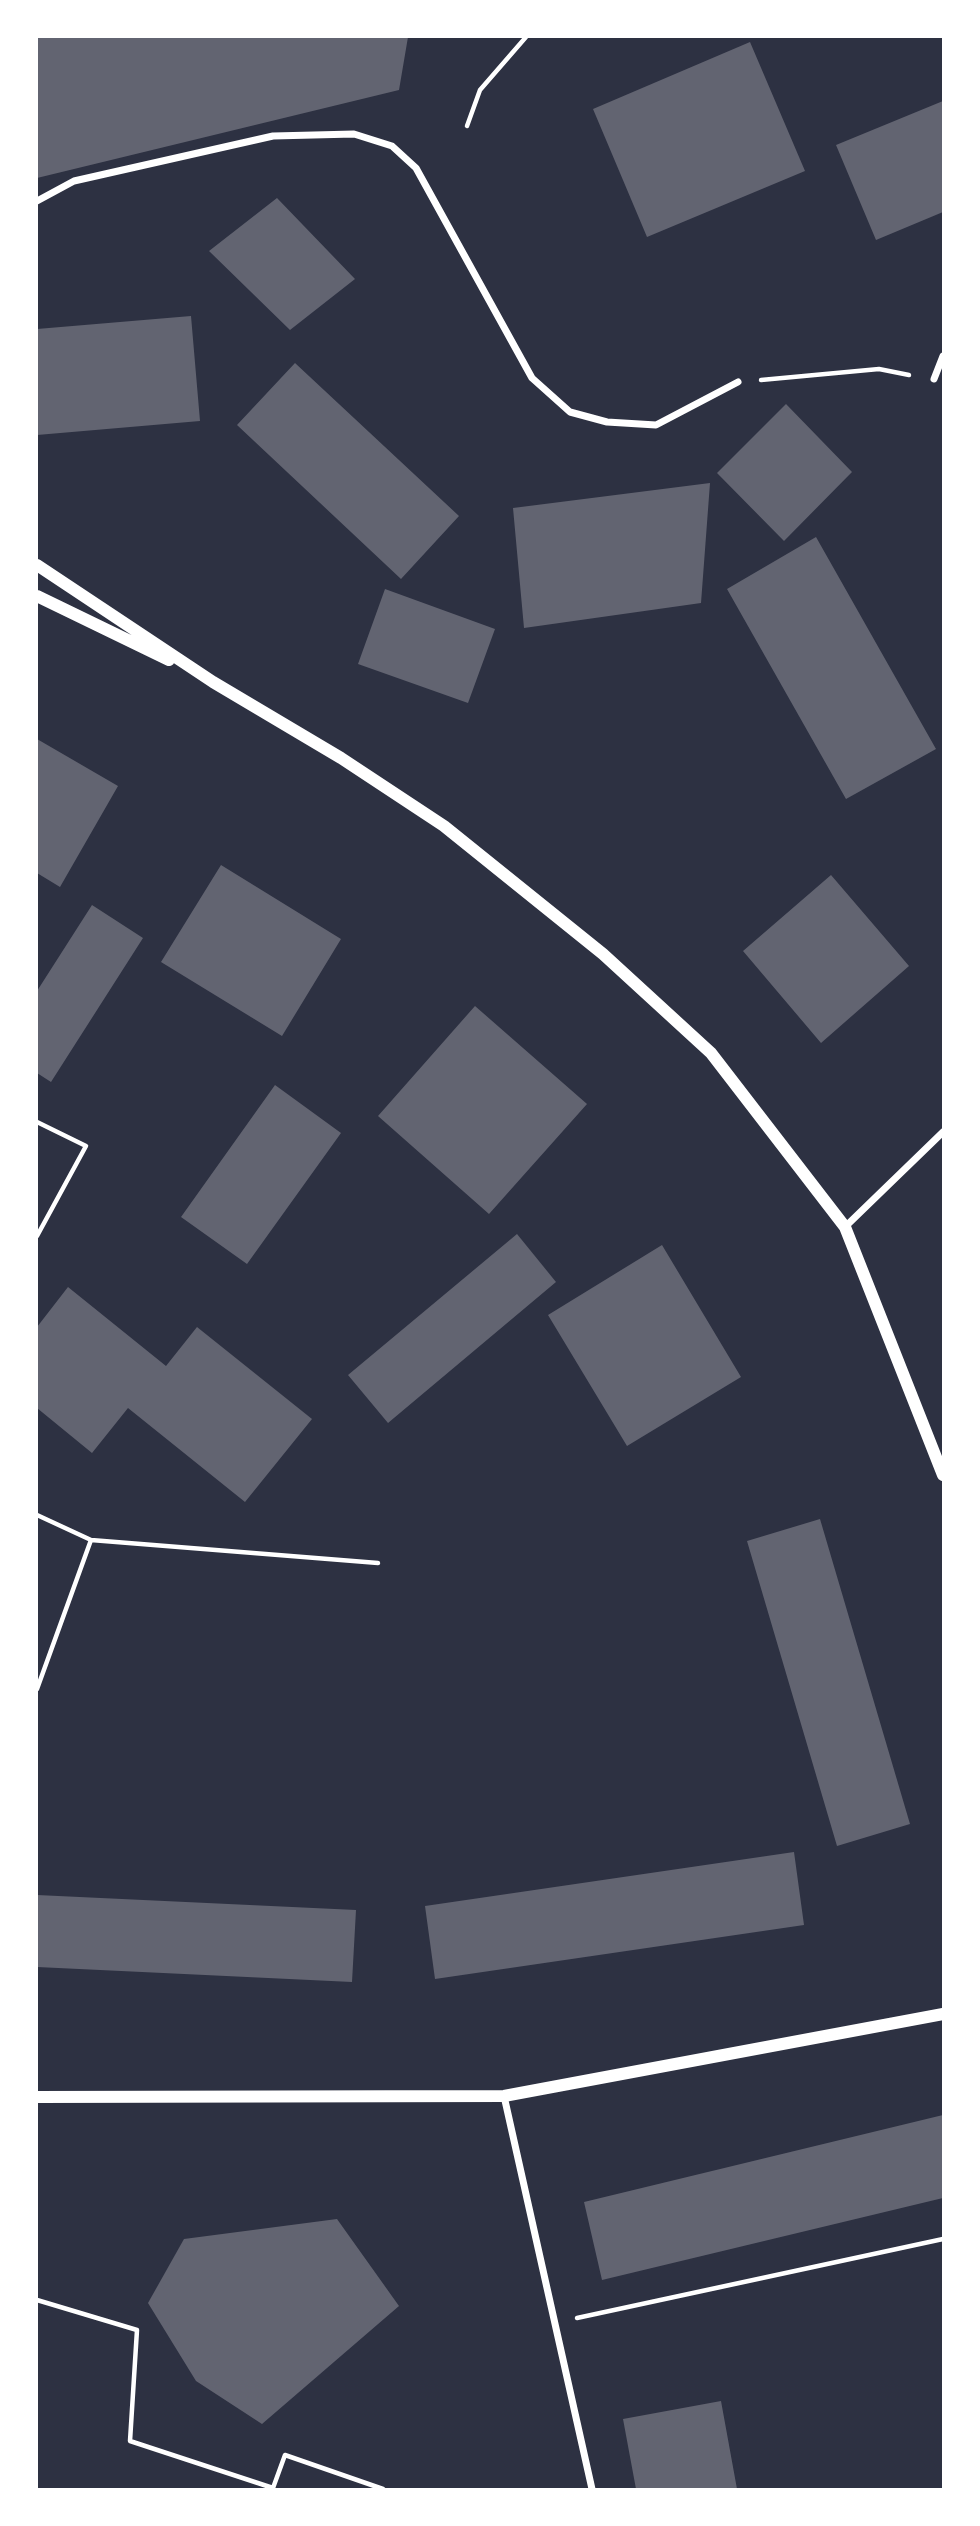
<!DOCTYPE html>
<html>
<head>
<meta charset="utf-8">
<style>
  body { margin:0 }
  #map { position:relative; width:980px; height:2526px; overflow:hidden; background:#2d3142; font-family:Manrope,sans-serif }
  canvas { display:block }
  .frame { position:absolute; inset:0; border:38px solid #fff; pointer-events:none }
</style>
</head>
<body>
<div id="map">
<canvas width="980" height="2526"></canvas>
<div class="frame"></div>
</div>
<script>
const ctx = document.querySelector('canvas').getContext('2d');
ctx.lineJoin = 'round';
function fillPath(path, color) {
  ctx.fillStyle = color;
  ctx.fill(path, 'evenodd');
}
function toPath(rows) {
  const path = new Path2D();
  for (const r of rows) {
    path.moveTo(r[0], r[1]);
    for (let i = 2; i < r.length; i += 2) path.lineTo(r[i], r[i + 1]);
  }
  return path;
}
function strokePath(path, color, width, dash) {
  ctx.strokeStyle = color;
  ctx.lineWidth = width;
  ctx.lineCap = dash ? 'butt' : 'round';
  ctx.setLineDash(dash || []);
  ctx.stroke(path);
}
const building = toPath([
  [37,37,408,37,399,90,37,178],
  [750,42,805,171,647,237,593,109],
  [943,101,943,212,876,240,836,145],
  [277,198,355,279,290,330,209,251],
  [191,316,200,421,37,435,37,329],
  [295,363,459,516,401,579,237,425],
  [786,404,852,472,784,541,717,473],
  [710,483,701,603,524,628,513,508],
  [816,537,936,749,846,799,727,589],
  [385,589,495,629,468,703,358,664],
  [37,739,118,786,60,887,37,873],
  [221,865,341,939,282,1036,161,962],
  [831,875,909,966,821,1043,743,951],
  [92,905,143,938,51,1082,37,1073,37,991],
  [475,1006,587,1104,489,1214,378,1116],
  [275,1085,341,1133,247,1264,181,1217],
  [517,1234,556,1282,388,1423,348,1375],
  [662,1245,741,1377,627,1446,548,1315],
  [68,1287,166,1366,197,1327,312,1419,245,1502,128,1408,92,1453,37,1408,37,1327],
  [820,1519,910,1824,837,1846,747,1541],
  [794,1852,804,1925,435,1979,425,1906],
  [37,1895,356,1910,352,1982,37,1967],
  [943,2115,943,2198,602,2280,584,2202],
  [337,2219,399,2306,262,2424,196,2381,148,2303,184,2239],
  [721,2401,737,2489,636,2489,623,2419]
]);
const path = toPath([
  [467,126,480,90,526,37],
  [761,380,879,369,909,375],
  [37,1122,86,1146,37,1236],
  [37,1515,91,1540,378,1563],
  [37,1689,91,1540],
  [37,2300,137,2330,130,2441,273,2488,285,2455,383,2489],
  [577,2318,943,2239]
]);
const minor = toPath([
  [37,201,74,181,273,136,354,134,392,146,416,168,532,378,570,412,607,422,656,425,738,382],
  [934,379,943,356],
  [845,1227,943,1132],
  [504,2096,592,2489]
]);
const tertiary = toPath([
  [37,565,213,682,341,758,444,826,603,954,711,1053,845,1227,943,1475],
  [37,596,169,660],
  [37,2097,504,2096,943,2014]
]);
fillPath(building, '#626471');
strokePath(path, '#fff', 4.5);
strokePath(minor, '#fff', 7);
strokePath(tertiary, '#fff', 12);
</script>
</body>
</html>
